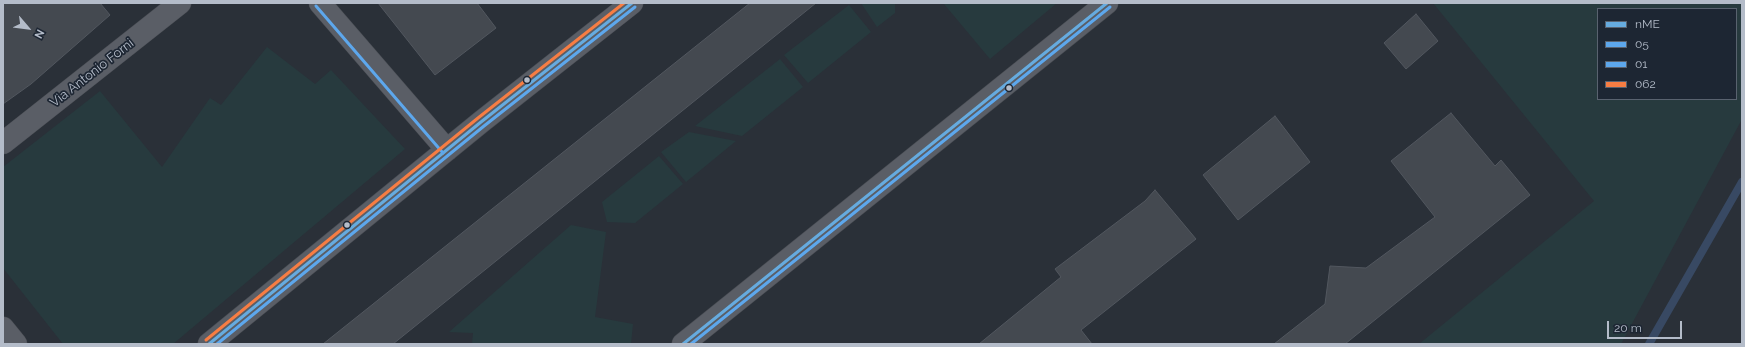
<!DOCTYPE html>
<html>
<head>
<meta charset="utf-8">
<style>
  body { margin:0 }
  #map { position:relative; width:1745px; height:347px; overflow:hidden; background:#2a3038; font-family:Raleway,sans-serif }
  canvas { display:block }
  .frame { position:absolute; inset:0; border:4px solid #b4bcc9; pointer-events:none }
  .legend { position:absolute; left:1597px; top:8px; width:140px; height:92px; box-sizing:border-box; background:#1d2633; border:1px solid #59626f; margin:0; padding:5px 7px; list-style:none; font-size:12px; color:#b4bcc9 }
  .legend li { display:flex; align-items:center; gap:8px; height:20px }
  .legend b { width:20px; border:1px solid #59626f }
  .north { position:absolute; left:8px; top:8px; width:40px; height:40px; -webkit-text-stroke:3px #1d2633; paint-order:stroke; rotate:118deg; font-size:11px; font-weight:700; line-height:16px; text-align:center; color:#b4bcc9 }
  .north::after { content:''; display:block; margin:auto; width:14px; height:18px; background:#b4bcc9; clip-path:polygon(50% 0,100% 100%,50% 72%,0 100%) }
  .scale { position:absolute; left:1607px; top:321px; width:75px; height:18px; box-sizing:border-box; border:2px solid #b4bcc9; border-top:0; padding-left:5px; font-size:12px; line-height:14px; white-space:nowrap; color:#b4bcc9; -webkit-text-stroke:3px #1d2633; paint-order:stroke }
</style>
</head>
<body>
<div id="map">
<canvas width="1745" height="347"></canvas>
<div class="frame"></div>
<ul class="legend">
<li><b style="height:5px;background:#66abdf"></b>nME</li>
<li><b style="height:5px;background:#5da7ec"></b>05</li>
<li><b style="height:5px;background:#5da7ec"></b>01</li>
<li><b style="height:5px;background:#f77d43"></b>062</li>
</ul>
<div class="north">N</div>
<div class="scale">20 m</div>
</div>
<script>
const ctx = document.querySelector('canvas').getContext('2d');
ctx.lineJoin = 'round';
function fillPath(path, color) {
  ctx.fillStyle = color;
  ctx.fill(path, 'evenodd');
}
function toPath(rows) {
  const path = new Path2D();
  for (const r of rows) {
    path.moveTo(r[0], r[1]);
    for (let i = 2; i < r.length; i += 2) path.lineTo(r[i], r[i + 1]);
  }
  return path;
}
function strokePath(path, color, width, dash) {
  ctx.strokeStyle = color;
  ctx.lineWidth = width;
  ctx.lineCap = dash ? 'butt' : 'round';
  ctx.setLineDash(dash || []);
  ctx.stroke(path);
}
function write(font, color, halo, rows, align = 'center') {
  ctx.font = font + ' Raleway,sans-serif';
  ctx.lineWidth = 3.5;
  ctx.setLineDash([]);
  ctx.textBaseline = 'middle';
  ctx.strokeStyle = halo;
  ctx.fillStyle = color;
  for (const [text, x, y, turn = 0] of rows) {
    ctx.save();
    ctx.translate(x, y);
    ctx.rotate((+turn || 0) * Math.PI / 180);
    ctx.textAlign = isNaN(turn) ? turn : align;
    if (halo) ctx.strokeText(text, 0, 0);
    ctx.fillText(text, 0, 0);
    ctx.restore();
  }
}
const green = toPath([
  [861,3,895,3,895,13,877,27],
  [945,3,1057,3,990,59,944,4],
  [1433,3,1742,3,1742,106,1741,121,1621,344,1419,344,1594,201],
  [1598,9,1736,9,1736,99,1598,99],
  [849,5,871,32,808,83,784,55],
  [267,47,315,84,331,70,405,149,173,344,63,344,3,268,3,167,100,91,162,167,210,98,221,105],
  [780,59,803,87,742,136,695,126],
  [689,132,736,141,686,182,661,152],
  [659,156,683,184,635,223,607,222,602,202],
  [571,225,606,232,595,317,633,324,631,344,472,344,473,333,449,332]
]);
const stream = toPath([
  [1649,344,1742,182]
]);
const building = toPath([
  [3,3,100,3,110,15,31,84,3,104,3,3],
  [378,3,477,3,496,28,435,75,378,3],
  [750,3,816,3,393,344,323,344,750,3],
  [1416,14,1438,41,1406,69,1384,43,1416,14],
  [1451,113,1495,166,1501,160,1530,195,1345,344,1274,344,1325,304,1330,266,1366,268,1435,217,1391,161,1451,113],
  [1275,116,1310,162,1238,220,1203,175,1275,116],
  [1155,190,1196,239,1081,330,1092,344,979,344,1061,277,1055,269,1145,201,1155,190]
]);
const minor = toPath([
  [320,3,447,150],
  [3,143,180,3],
  [3,328,16,344],
  [209,344,481,122,632,3],
  [683,344,1107,3]
]);
const bus1 = toPath([
  [209,344,481,122,632,3],
  [683,344,1107,3]
]);
const bus2 = toPath([
  [691,344,1110,7]
]);
const bus3 = toPath([
  [316,6,443,153],
  [217,344,484,126,635,7]
]);
const bus4 = toPath([
  [206,340,478,118,624,3]
]);
const markers = [
  [527,80,3.5,"#b4bcc9"],
  [1009,88,3.5,"#b4bcc9"],
  [347,225,3.5,"#b4bcc9"]
];
const streetNames = [
  ["Via Antonio Forni",92,73,-38]
];
fillPath(green, '#273a3e');
strokePath(stream, '#384963', 8);
fillPath(building, '#444950');
strokePath(building, '#52575f', 1);
strokePath(minor, '#484c53', 23);
strokePath(minor, '#5a5e66', 22);
strokePath(bus1, '#66abdf', 3);
strokePath(bus2, '#5da7ec', 3);
strokePath(bus3, '#5da7ec', 3);
strokePath(bus4, '#f77d43', 3);
for (const [x, y, r, color] of markers) {
  const dot = new Path2D();
  dot.arc(x, y, r, 0, 2 * Math.PI);
  ctx.fillStyle = color;
  ctx.fill(dot);
  strokePath(dot, '#1d2633', 1.5);
}
write('13px', '#b4bcc9', '#1d2633', streetNames);
</script>
</body>
</html>
